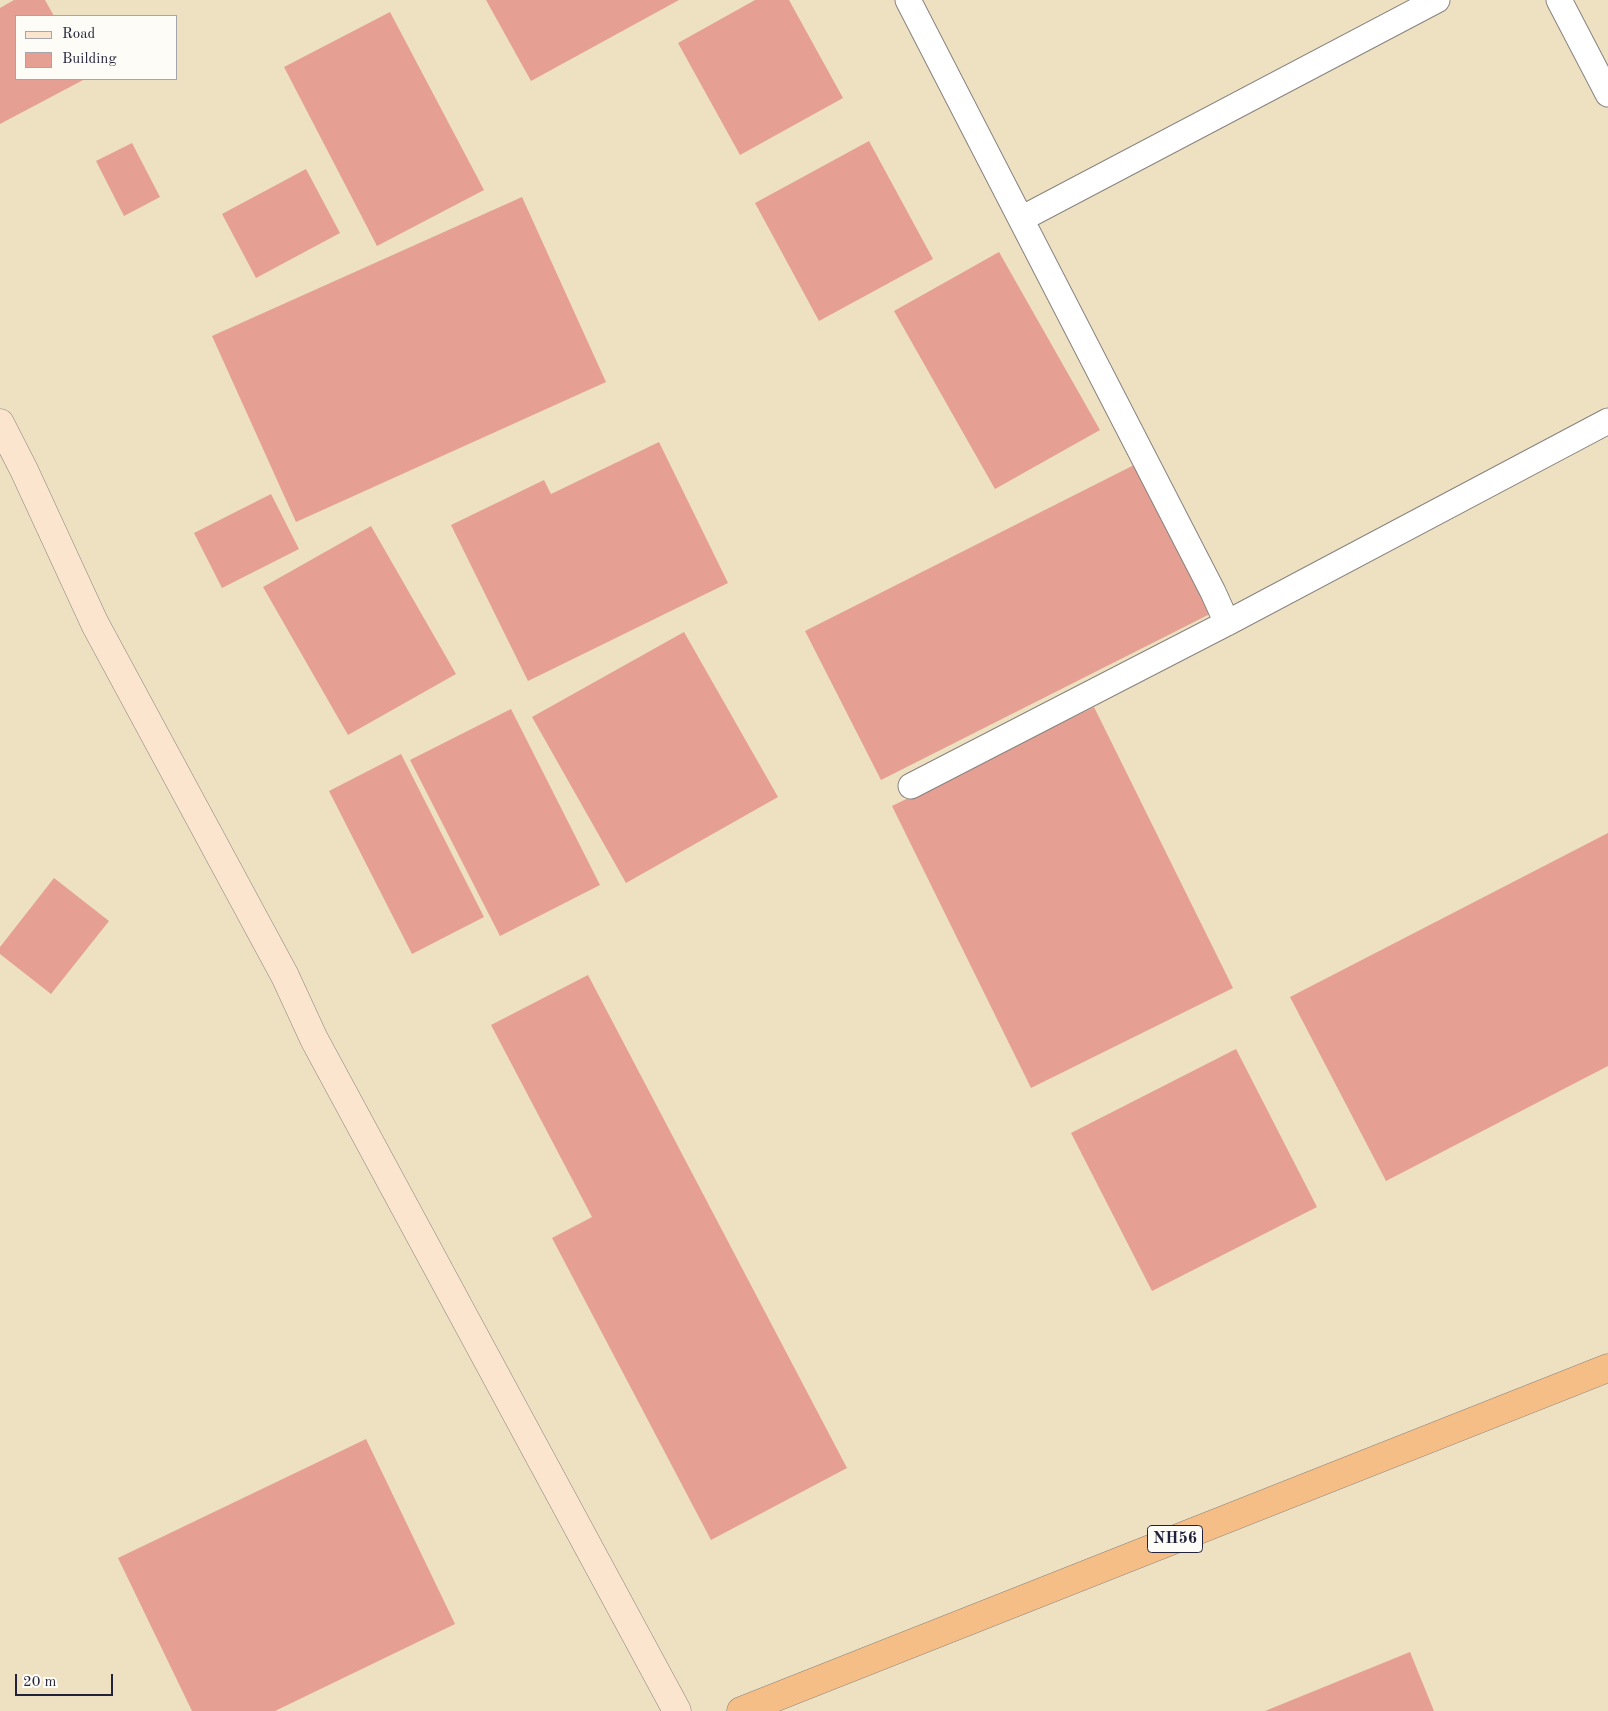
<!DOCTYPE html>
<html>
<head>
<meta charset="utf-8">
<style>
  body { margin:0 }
  #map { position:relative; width:1608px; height:1711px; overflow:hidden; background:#eee1c2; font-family:"Old Standard TT",serif }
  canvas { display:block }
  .legend { position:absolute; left:15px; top:15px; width:162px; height:65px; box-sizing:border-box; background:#fdfcf7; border:1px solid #a5a5ac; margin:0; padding:6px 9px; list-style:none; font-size:15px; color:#22223b }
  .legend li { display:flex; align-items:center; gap:10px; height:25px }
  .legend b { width:25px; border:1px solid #a5a5ac }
  .scale { position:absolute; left:15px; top:1674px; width:98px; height:22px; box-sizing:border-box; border:2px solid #22223b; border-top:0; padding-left:6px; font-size:15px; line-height:18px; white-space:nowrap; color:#22223b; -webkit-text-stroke:4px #fdfcf7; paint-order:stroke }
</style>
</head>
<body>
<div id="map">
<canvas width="1608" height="1711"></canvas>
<ul class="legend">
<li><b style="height:6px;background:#fbe5cf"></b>Road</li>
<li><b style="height:14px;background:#e5a093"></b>Building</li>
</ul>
<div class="scale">20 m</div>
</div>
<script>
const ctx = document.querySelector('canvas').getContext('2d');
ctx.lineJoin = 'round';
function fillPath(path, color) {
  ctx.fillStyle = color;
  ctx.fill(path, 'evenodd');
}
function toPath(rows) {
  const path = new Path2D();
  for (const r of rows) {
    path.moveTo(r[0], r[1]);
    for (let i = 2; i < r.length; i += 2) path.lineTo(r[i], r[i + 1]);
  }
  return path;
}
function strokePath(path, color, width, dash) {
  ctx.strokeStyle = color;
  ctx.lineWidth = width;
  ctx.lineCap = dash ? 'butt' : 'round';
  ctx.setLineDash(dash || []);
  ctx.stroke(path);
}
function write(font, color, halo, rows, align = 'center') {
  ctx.font = font + ' "Old Standard TT",serif';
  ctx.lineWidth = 4;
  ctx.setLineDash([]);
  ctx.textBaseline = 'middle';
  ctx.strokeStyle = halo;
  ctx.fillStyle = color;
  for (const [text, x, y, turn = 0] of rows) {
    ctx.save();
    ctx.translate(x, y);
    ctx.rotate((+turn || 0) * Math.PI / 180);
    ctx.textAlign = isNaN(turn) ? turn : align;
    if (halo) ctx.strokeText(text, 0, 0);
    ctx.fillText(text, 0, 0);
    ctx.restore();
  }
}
const building = toPath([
  [14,0,45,0,54,16,16,16,16,79,85,79,0,124,0,8],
  [486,0,679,0,531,81],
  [755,0,789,0,843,98,740,155,678,43],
  [390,12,484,190,377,246,284,67],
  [869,141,933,259,819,321,755,203],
  [132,143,160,197,124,216,96,161],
  [306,169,340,233,256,278,222,214],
  [522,197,606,382,296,522,212,336],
  [999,252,1100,430,995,489,894,311],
  [659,442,728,583,528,681,451,525,544,480,551,494],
  [1134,465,1210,614,881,780,805,631],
  [271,494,299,549,222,588,194,533],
  [371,526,456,674,348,735,263,587],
  [684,632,778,797,626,883,532,717],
  [1094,707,1233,988,1031,1088,892,806],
  [511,709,600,885,500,936,410,760],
  [401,754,484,917,412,954,329,791],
  [1608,833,1608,1066,1386,1181,1290,997],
  [54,878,109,921,51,994,0,954,0,947],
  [588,975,847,1468,711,1540,552,1238,592,1217,491,1025],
  [1236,1049,1317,1207,1152,1291,1071,1133],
  [366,1439,455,1624,275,1711,192,1711,118,1558],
  [1410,1652,1434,1711,1265,1711]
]);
const street = toPath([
  [908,0,1213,592,1227,623,1608,421],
  [1559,0,1608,94],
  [1021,219,1437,0],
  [911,786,1227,623]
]);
const secondary = toPath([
  [0,423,24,470,95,624,285,976,314,1039,677,1711]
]);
const highway = toPath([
  [741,1711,1608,1368]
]);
const shields = [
  [1175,1539,55]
];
const shieldNames = [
  ["NH56",1175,1539]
];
fillPath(building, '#e5a093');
strokePath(street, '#88827e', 27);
strokePath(secondary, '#88827e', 29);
strokePath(highway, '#88827e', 29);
strokePath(street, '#fff', 25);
strokePath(secondary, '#fbe5cf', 28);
strokePath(highway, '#f6be87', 28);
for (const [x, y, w] of shields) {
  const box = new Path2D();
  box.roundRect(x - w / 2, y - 13.5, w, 27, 4);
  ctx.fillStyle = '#fdfcf7';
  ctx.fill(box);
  strokePath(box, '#22223b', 1);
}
write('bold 16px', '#22223b', null, shieldNames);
</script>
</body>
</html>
